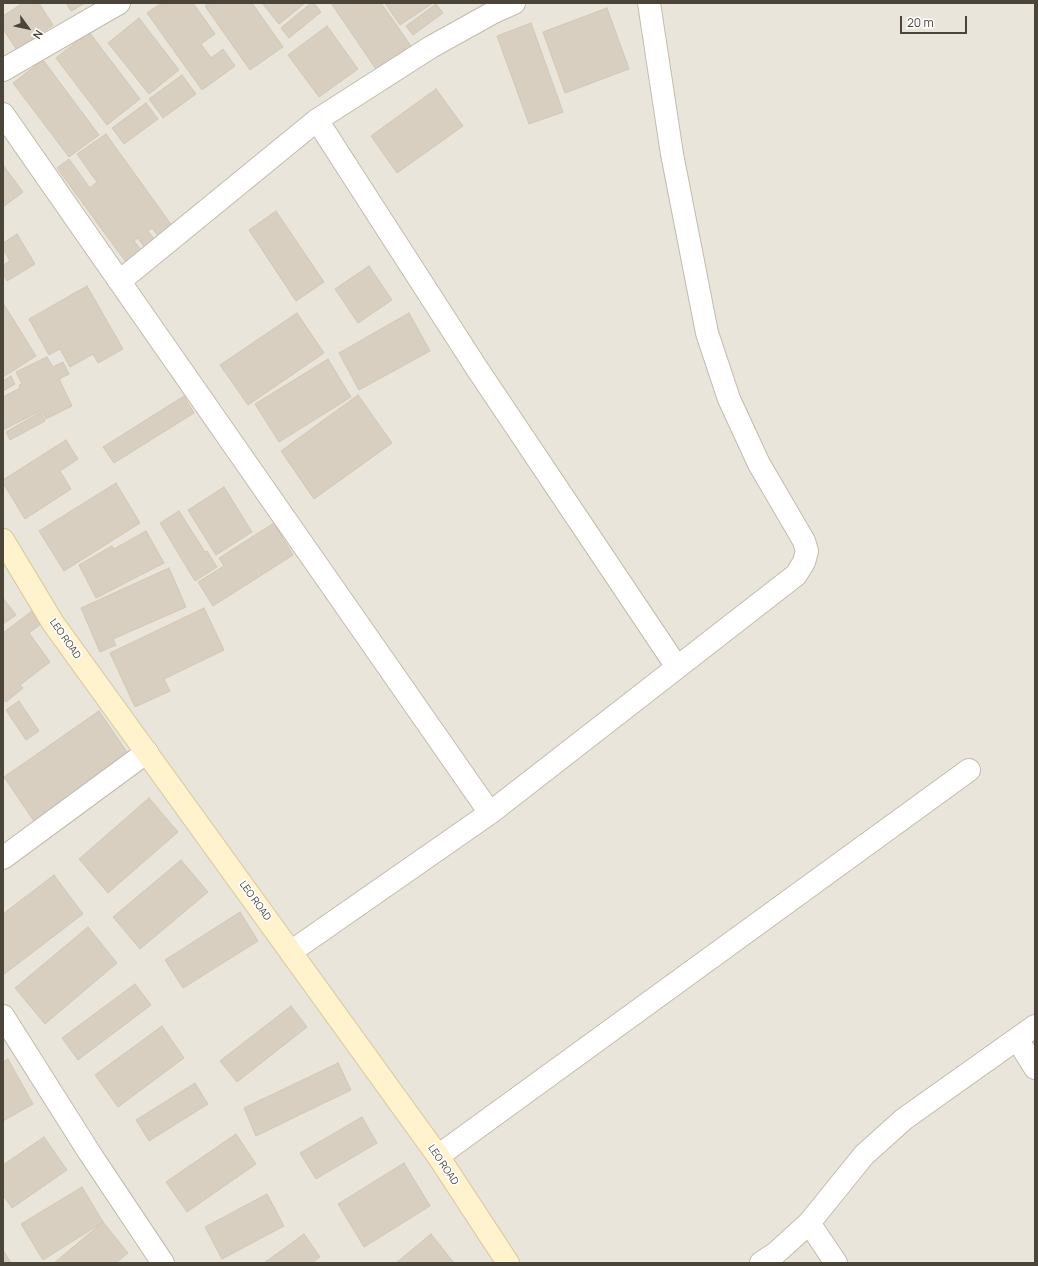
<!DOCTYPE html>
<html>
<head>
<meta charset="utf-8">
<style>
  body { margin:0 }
  #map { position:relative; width:1038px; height:1266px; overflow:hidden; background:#f6f3ec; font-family:Manrope,sans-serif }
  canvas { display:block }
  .frame { position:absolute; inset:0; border:4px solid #4b4439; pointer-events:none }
  .north { position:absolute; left:8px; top:8px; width:40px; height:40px; -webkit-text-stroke:3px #fff; paint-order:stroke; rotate:123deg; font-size:11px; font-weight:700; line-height:16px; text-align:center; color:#4b4439 }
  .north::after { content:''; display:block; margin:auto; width:14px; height:18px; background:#4b4439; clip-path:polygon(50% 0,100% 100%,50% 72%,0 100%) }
  .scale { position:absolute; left:900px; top:16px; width:67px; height:18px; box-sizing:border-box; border:2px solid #4b4439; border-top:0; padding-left:5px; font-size:12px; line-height:14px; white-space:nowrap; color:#4b4439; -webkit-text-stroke:3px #fff; paint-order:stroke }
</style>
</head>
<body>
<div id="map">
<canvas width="1038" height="1266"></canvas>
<div class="frame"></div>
<div class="north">N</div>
<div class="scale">20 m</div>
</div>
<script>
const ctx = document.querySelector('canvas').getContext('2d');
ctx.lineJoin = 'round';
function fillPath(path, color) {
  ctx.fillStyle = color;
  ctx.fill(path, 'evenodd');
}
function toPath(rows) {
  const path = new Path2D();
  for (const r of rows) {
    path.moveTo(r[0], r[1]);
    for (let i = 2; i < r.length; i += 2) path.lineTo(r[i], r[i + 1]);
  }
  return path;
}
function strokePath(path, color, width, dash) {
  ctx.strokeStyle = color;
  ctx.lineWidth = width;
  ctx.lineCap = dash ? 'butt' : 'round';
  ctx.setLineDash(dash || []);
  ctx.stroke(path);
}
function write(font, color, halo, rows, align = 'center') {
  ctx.font = font + ' Manrope,sans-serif';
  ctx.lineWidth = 3.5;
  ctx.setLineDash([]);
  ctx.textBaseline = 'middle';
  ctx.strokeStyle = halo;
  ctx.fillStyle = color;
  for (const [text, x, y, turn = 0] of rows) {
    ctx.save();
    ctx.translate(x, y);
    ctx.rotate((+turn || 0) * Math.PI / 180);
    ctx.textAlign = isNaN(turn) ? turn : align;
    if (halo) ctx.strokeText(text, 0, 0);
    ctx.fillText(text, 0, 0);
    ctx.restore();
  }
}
const residential = toPath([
  [3,3,1035,3,1035,1263,3,1263]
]);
const building = toPath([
  [23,3,39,3,53,25,17,50,3,29,3,16,23,3],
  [66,3,85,3,71,11,66,3],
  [162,3,193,3,215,34,201,44,211,58,223,49,235,66,202,90,147,13,162,3],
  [210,3,252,3,283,47,250,70,205,6,210,3],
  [262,3,305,3,279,24,262,3],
  [311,3,314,3,321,12,289,38,281,28,311,3],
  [331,3,381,3,411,46,376,69,331,3],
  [385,3,433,3,400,25,385,3],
  [436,4,443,13,413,35,406,26,436,4],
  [607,8,629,69,565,93,543,32,607,8],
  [139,18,179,70,149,94,108,43,139,18],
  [531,23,563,112,529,124,497,36,531,23],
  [327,26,358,69,319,97,288,55,327,26],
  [89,32,140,99,107,125,56,58,89,32],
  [43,60,99,135,69,157,13,83,43,60],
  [182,75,196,94,163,118,149,99,182,75],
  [436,89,463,126,397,173,371,136,436,89],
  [146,103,158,119,124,144,112,128,146,103],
  [106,134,173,227,159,237,152,228,148,231,156,241,146,249,138,238,134,241,144,254,128,265,57,168,69,159,90,188,97,182,77,154,106,134],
  [3,165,23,192,3,207,3,165],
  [276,211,324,282,296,301,249,230,276,211],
  [17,234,35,264,7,281,3,274,3,265,10,261,3,249,3,243,17,234],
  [369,266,392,300,358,323,335,289,369,266],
  [87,286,123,349,98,363,93,354,70,367,60,349,49,355,29,319,87,286],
  [3,303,36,356,3,377,3,303],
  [297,313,324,353,248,405,220,365,297,313],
  [409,313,430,351,359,390,339,353,409,313],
  [47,357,53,367,63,362,69,374,59,379,72,406,46,419,42,410,3,430,3,397,20,388,19,385,22,384,16,372,47,357],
  [328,359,351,397,279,442,255,404,328,359],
  [11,376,15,384,3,391,3,381,11,376],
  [358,395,392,443,314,499,281,451,358,395],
  [184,396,194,413,114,463,103,447,184,396],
  [41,412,45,421,10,440,6,432,41,412],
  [66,440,78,459,60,471,71,489,25,519,3,483,3,480,66,440],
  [116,483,140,523,64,571,39,531,116,483],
  [224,487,252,532,216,555,188,510,224,487],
  [179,511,205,552,207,551,217,567,195,581,160,523,179,511],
  [274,523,293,555,213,606,198,582,224,566,219,558,274,523],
  [146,531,164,563,96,598,79,565,112,546,114,549,146,531],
  [169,568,186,607,113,639,116,645,100,652,81,608,169,568],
  [3,598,16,615,3,624,3,598],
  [204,608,224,650,164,679,170,691,135,707,110,653,204,608],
  [32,611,41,624,29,633,50,662,20,685,23,688,6,702,3,700,3,633,32,611],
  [19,701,39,731,26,740,6,710,19,701],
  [99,711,133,761,38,827,4,777,99,711],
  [149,798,178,832,108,893,79,859,149,798],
  [181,860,208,892,140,949,113,917,181,860],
  [54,875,83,914,3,975,3,914,54,875],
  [240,912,258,941,183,988,165,960,240,912],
  [88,927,117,963,45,1024,15,988,88,927],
  [135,984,151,1005,78,1060,62,1038,135,984],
  [291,1006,307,1027,237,1082,220,1061,291,1006],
  [162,1026,184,1058,118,1107,95,1075,162,1026],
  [8,1059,33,1104,3,1121,3,1062,8,1059],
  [338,1063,351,1090,256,1136,244,1108,338,1063],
  [195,1083,208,1104,149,1141,136,1120,195,1083],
  [362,1117,377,1143,316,1179,300,1153,362,1117],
  [236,1134,256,1164,187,1212,166,1182,236,1134],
  [44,1137,67,1170,12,1208,3,1195,3,1165,44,1137],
  [404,1163,430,1206,364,1247,338,1204,404,1163],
  [82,1187,103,1222,43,1260,21,1224,82,1187],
  [267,1194,284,1226,222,1259,205,1227,267,1194],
  [103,1222,128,1253,116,1263,54,1263,103,1222],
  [304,1234,320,1257,312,1263,264,1263,304,1234],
  [431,1234,454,1263,396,1263,431,1234],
  [3,1250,11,1263,3,1263,3,1250]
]);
const street = toPath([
  [3,70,119,3],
  [3,114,490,813],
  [317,120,476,367,677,667],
  [120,281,317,120,431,47,494,12,514,3],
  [3,858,147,752],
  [292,951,490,813,796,575,804,562,807,551,804,541,759,464,729,399,707,333,672,154,649,3],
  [3,1016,89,1152,163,1263],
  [1017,1039,1035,1068],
  [438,1156,969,770],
  [809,1223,836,1263],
  [761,1263,776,1253,809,1223,864,1155,904,1119,1035,1026]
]);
const secondary = toPath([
  [3,540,53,623,438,1156,508,1263]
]);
const streetNames = [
  ["LEO ROAD",65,639,55],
  ["LEO ROAD",255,901,54],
  ["LEO ROAD",443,1165,56]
];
fillPath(residential, '#eae5da');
fillPath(building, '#d8cfc1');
strokePath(building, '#d3c7b4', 1);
strokePath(street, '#c2bbae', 24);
strokePath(secondary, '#d6c79b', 24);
strokePath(street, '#fff', 22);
strokePath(secondary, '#fff3cd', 22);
write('10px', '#4b4439', '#fff', streetNames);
</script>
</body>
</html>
